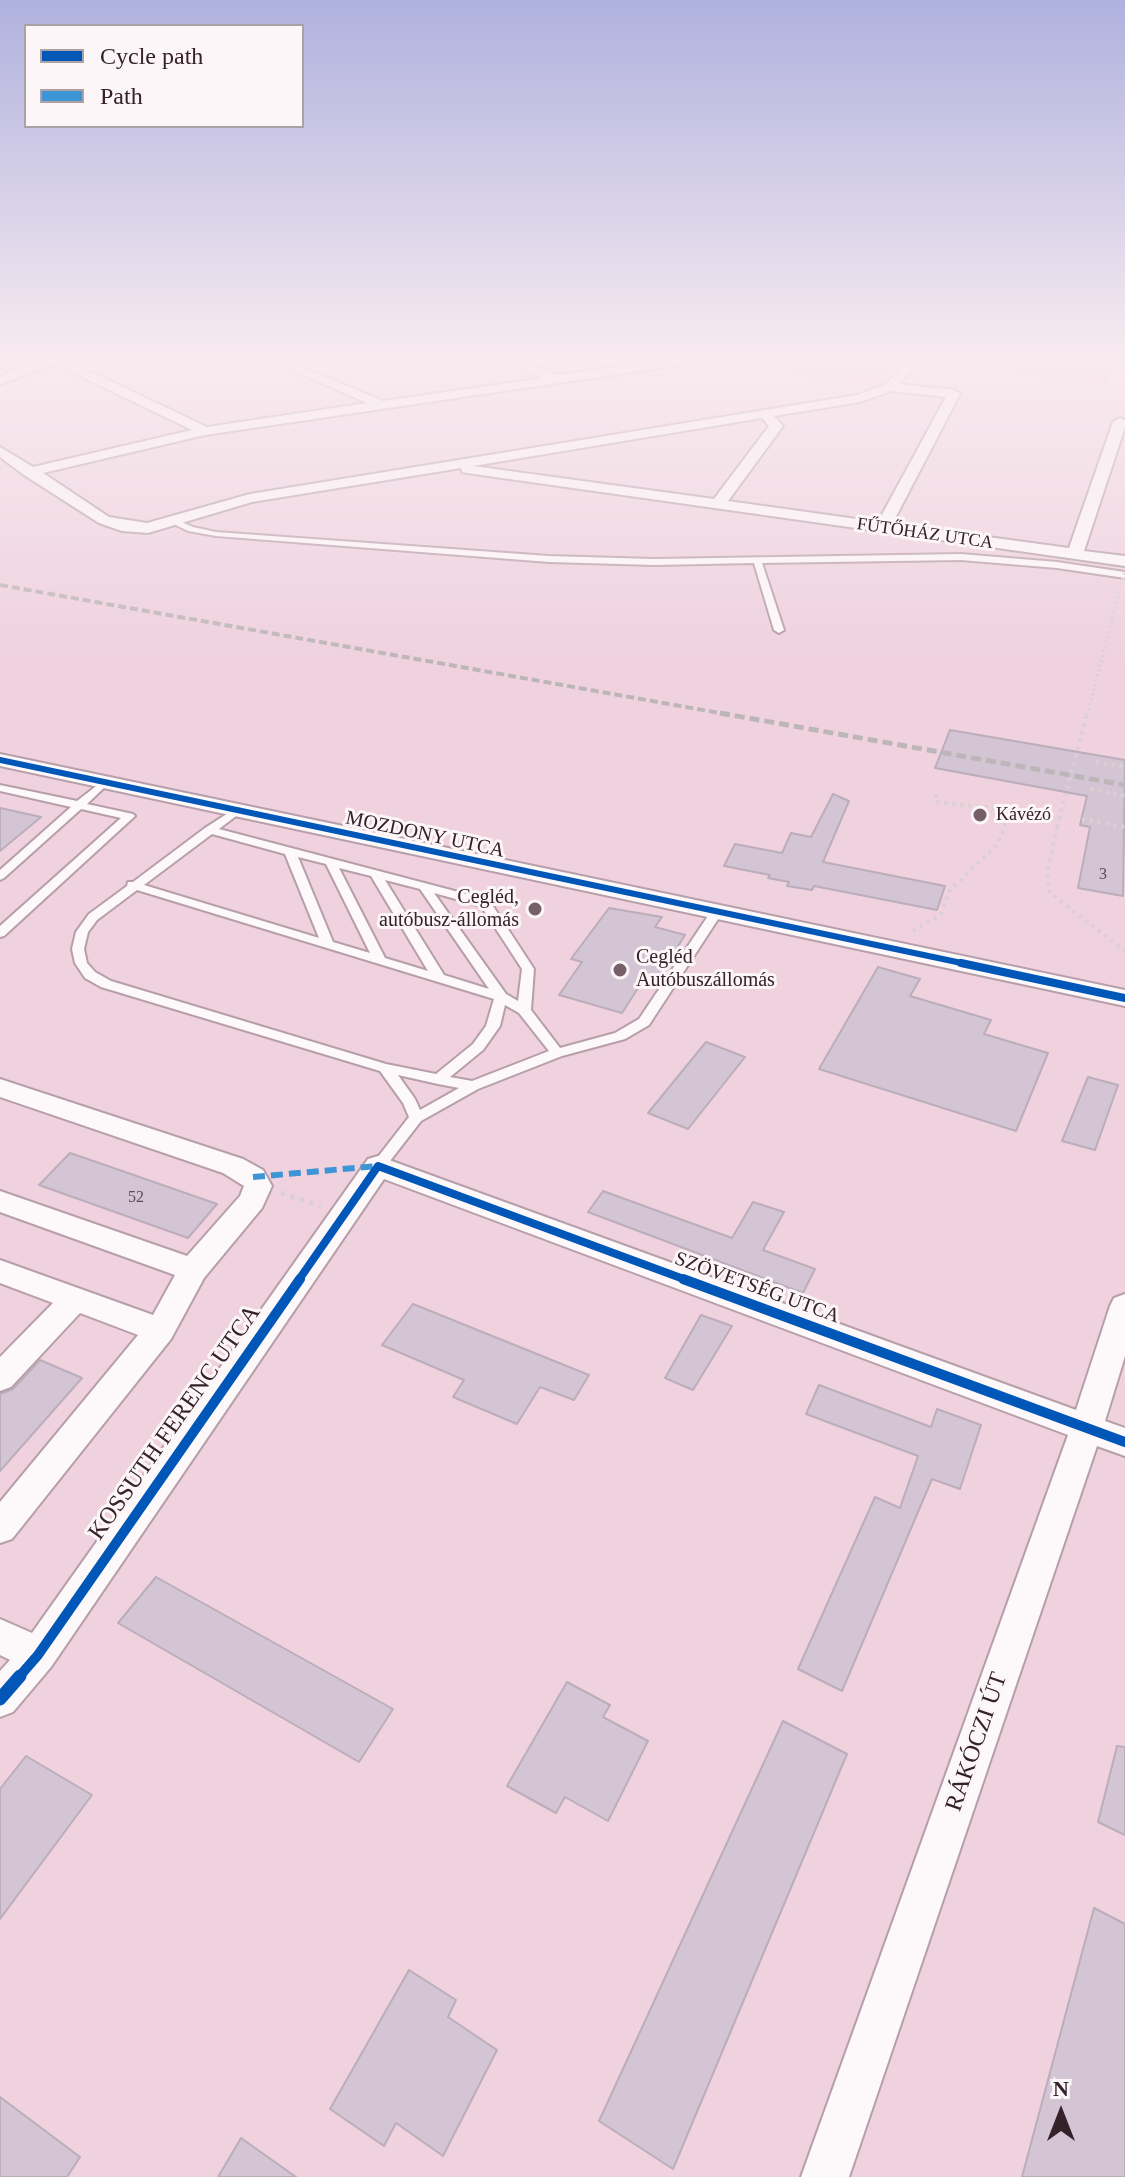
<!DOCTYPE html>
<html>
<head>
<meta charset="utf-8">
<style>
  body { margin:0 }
  #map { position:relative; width:1125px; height:2177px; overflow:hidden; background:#efd2de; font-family:"Times New Roman",serif }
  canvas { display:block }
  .legend { position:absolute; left:24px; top:24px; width:280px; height:104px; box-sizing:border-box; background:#fcf6f8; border:2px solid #aca1a5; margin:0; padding:10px 14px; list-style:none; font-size:24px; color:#352129 }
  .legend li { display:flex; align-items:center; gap:16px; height:40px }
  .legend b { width:40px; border:2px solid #aca1a5 }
  .north { position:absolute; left:1021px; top:2073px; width:80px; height:80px; -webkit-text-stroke:6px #fcf6f8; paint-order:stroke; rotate:0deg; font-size:22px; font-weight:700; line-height:32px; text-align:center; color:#352129 }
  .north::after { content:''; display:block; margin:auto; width:28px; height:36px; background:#352129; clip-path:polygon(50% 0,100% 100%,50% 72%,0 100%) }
</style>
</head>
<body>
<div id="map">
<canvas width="1125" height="2177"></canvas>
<ul class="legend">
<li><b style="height:10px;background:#0057b8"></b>Cycle path</li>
<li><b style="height:10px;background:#3e95d6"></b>Path</li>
</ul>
<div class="north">N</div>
</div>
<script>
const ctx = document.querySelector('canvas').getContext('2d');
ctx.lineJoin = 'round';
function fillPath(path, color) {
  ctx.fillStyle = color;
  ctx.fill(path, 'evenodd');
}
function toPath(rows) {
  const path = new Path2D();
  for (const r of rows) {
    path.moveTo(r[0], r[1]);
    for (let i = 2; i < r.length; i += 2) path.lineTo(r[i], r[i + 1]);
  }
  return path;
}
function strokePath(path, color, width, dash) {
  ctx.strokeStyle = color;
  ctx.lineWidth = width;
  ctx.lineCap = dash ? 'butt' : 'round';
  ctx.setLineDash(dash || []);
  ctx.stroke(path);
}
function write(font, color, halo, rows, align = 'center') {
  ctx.font = font + ' "Times New Roman",serif';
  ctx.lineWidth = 6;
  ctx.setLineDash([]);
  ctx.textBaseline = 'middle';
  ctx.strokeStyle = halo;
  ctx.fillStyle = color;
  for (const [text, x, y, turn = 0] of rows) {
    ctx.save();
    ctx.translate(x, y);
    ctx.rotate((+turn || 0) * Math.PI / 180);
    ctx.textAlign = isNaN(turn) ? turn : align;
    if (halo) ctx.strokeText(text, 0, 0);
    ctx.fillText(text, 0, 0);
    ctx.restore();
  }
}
const built = toPath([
  [670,357,1122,357,1106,384,899,360,875,385]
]);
const building = toPath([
  [950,730,1125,760,1123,896,1078,888,1090,827,1080,825,1087,796,935,768,950,730],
  [833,794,849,801,823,862,945,886,937,910,814,886,812,890,787,886,789,882,768,878,770,875,724,866,735,844,782,853,791,833,811,837,833,794],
  [0,808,41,817,0,851,0,808],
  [609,908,662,917,655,927,685,935,655,982,644,979,622,1013,559,995,582,962,571,959,609,908],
  [878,967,920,979,910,996,991,1020,984,1034,1048,1053,1016,1131,819,1069,878,967],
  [706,1042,745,1057,688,1129,648,1113,706,1042],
  [1088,1077,1118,1085,1095,1150,1062,1141,1088,1077],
  [70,1153,105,1165,217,1204,188,1238,39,1185,70,1153],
  [603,1191,732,1238,753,1202,784,1212,763,1250,815,1269,803,1293,588,1212,603,1191],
  [413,1304,589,1375,574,1400,540,1387,517,1424,453,1397,464,1380,382,1345,413,1304],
  [701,1315,732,1326,693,1390,665,1378,701,1315],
  [40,1360,82,1378,0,1471,0,1394,13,1389,40,1360],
  [819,1385,931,1427,937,1409,981,1425,960,1489,932,1479,842,1691,798,1669,875,1497,900,1508,918,1456,806,1414,819,1385],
  [156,1577,393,1709,359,1762,118,1623,156,1577],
  [567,1682,610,1705,603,1717,648,1741,608,1821,565,1797,556,1813,507,1786,567,1682],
  [783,1721,847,1754,673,2169,599,2121,783,1721],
  [1117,1746,1125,1747,1125,1835,1098,1822,1117,1746],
  [26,1756,92,1795,0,1919,0,1789,26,1756],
  [1094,1908,1125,1924,1125,2177,1022,2177,1094,1908],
  [409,1970,456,2000,448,2017,497,2050,443,2156,396,2123,384,2146,330,2109,409,1970],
  [0,2097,80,2157,67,2177,0,2177,0,2097],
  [241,2138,296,2177,218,2177,241,2138]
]);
const pathFar1 = toPath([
  [1096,762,1125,767],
  [1090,789,1125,796],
  [1082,819,1125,827],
  [1057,827,1047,872,1050,893,1125,951],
  [913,931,941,914,950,890,998,844,1010,810,936,802,936,789]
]);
const path = toPath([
  [281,1193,321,1206]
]);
const service = toPath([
  [175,519,193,527,216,532,549,556,654,559,961,554,1057,562,1125,572,1125,578,1057,568,961,560,762,563,784,630,779,633,774,630,754,563,654,565,549,562,216,536,188,531,172,523,171,521,175,519],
  [104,780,109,783,87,804,133,814,135,816,4,936,0,937,0,926,121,818,81,809,4,878,0,880,0,870,71,807,0,791,0,785,77,801,104,780],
  [236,808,242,811,240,813,219,829,489,900,534,969,531,1010,560,1048,615,1033,639,1019,712,910,720,910,722,913,649,1025,625,1039,562,1056,478,1089,421,1121,383,1170,378,1171,373,1170,371,1166,409,1117,403,1103,380,1071,101,987,85,978,75,963,72,949,76,932,89,914,127,886,128,882,133,882,205,828,236,808],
  [212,834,285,854,319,938,144,885,212,834],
  [298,857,326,864,370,953,333,942,298,857],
  [339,868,371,876,428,971,385,958,339,868],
  [385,880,420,889,489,989,444,975,385,880],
  [137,890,494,999,486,1026,473,1044,436,1074,386,1064,111,981,95,972,87,963,84,949,88,932,97,920,137,890],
  [434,893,481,906,522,969,518,1001,506,994,434,893],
  [505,1005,519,1013,549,1051,472,1081,450,1077,483,1050,500,1026,505,1005],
  [398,1075,438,1084,459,1088,420,1110,415,1099,398,1075]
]);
const minor = toPath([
  [53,357,70,357,66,360,207,427,367,403,262,357,278,357,383,401,543,378,492,357,509,357,559,375,681,357,687,361,681,365,205,435,43,473,109,517,147,523,250,494,857,395,886,384,911,357,924,357,899,384,954,390,960,394,892,524,1069,548,1113,422,1120,418,1125,420,1125,427,1084,551,1125,556,1125,566,467,473,462,472,461,468,252,502,148,533,122,531,99,523,24,475,0,457,0,447,33,467,192,430,55,364,0,384,0,376,53,357],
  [891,391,946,397,878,522,728,501,783,426,774,416,860,402,891,391],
  [762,418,769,426,714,499,473,466,762,418],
  [0,754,1125,990,1125,1006,0,766,0,754],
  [0,1079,243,1159,263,1170,272,1186,262,1208,204,1278,171,1339,12,1539,0,1543,0,1502,138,1335,80,1313,11,1387,0,1391,0,1357,53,1303,0,1283,0,1260,153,1315,175,1275,0,1212,0,1191,187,1256,240,1196,244,1186,223,1173,0,1097,0,1079],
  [378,1156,1076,1410,1110,1306,1114,1298,1125,1294,1125,1356,1105,1421,1125,1428,1125,1456,1097,1446,849,2177,801,2177,1068,1435,384,1179,51,1667,13,1712,0,1717,0,1671,10,1660,0,1655,0,1619,32,1633,368,1159,378,1156]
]);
const railFar1 = toPath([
  [0,585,731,715]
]);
const rail = toPath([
  [720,713,1125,785]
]);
const pathBridgeFar1 = toPath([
  [1087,715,1125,570]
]);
const pathBridge = toPath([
  [1057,827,1087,713]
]);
const quiet = toPath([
  [253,1177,378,1166]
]);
const cyclewayFar3 = toPath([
  [0,760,971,965]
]);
const cyclewayFar2 = toPath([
  [961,963,1125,998],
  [298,1281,378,1166,689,1281]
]);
const cyclewayFar1 = toPath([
  [683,1279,1125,1442],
  [18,1678,38,1655,300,1279]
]);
const cycleway = toPath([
  [0,1699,20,1676]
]);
const markers = [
  [980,815,8,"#765f68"],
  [535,909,8,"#765f68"],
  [620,970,8,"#765f68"]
];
const numberNames = [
  ["3",1103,875],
  ["52",136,1198]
];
const farStreetnames = [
  ["FŰTŐHÁZ UTCA",925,534,8]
];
const farPoinames = [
  ["Kávézó",996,815]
];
const streetNames = [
  ["MOZDONY UTCA",425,835,12],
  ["SZÖVETSÉG UTCA",757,1288,20]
];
const poiNames = [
  ["Cegléd,",519,898],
  ["autóbusz-állomás",519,921],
  ["Cegléd",636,958,"left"],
  ["Autóbuszállomás",636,981,"left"]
];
const nearStreetnames = [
  ["KOSSUTH FERENC UTCA",175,1423,-55],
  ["RÁKÓCZI ÚT",977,1742,-71]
];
fillPath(built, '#f2c3d6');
fillPath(building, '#d3c5d3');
strokePath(building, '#bcadbb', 2);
strokePath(service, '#b69fa9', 4);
strokePath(minor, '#b69fa9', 4);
strokePath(pathFar1, '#dad0d4', 4, [3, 5]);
strokePath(path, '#dad0d4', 5, [4, 6]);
fillPath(service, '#fdf8fa');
fillPath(minor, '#fdf8fa');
strokePath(railFar1, '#bdb6b9', 4, [8, 4]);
strokePath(rail, '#bdb6b9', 5, [10, 5]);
strokePath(pathBridgeFar1, '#dad0d4', 3, [2, 3]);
strokePath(pathBridge, '#dad0d4', 4, [3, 5]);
strokePath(quiet, '#3e95d6', 6, [12, 6]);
strokePath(cyclewayFar3, '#0057b8', 6);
strokePath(cyclewayFar2, '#0057b8', 8);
strokePath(cyclewayFar1, '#0057b8', 10);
strokePath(cycleway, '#0057b8', 13);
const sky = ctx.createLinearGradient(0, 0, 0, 662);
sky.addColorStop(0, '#afb1de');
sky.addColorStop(0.54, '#f8ebf0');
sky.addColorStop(1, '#f8ebf000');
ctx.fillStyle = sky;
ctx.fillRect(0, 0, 1125, 662);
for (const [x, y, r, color] of markers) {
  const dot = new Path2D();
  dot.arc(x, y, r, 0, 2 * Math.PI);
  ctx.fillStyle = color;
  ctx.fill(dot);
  strokePath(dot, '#fcf6f8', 3);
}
write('16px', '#5d4b54', null, numberNames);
write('18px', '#352129', '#fcf6f8', farStreetnames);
write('18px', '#352129', '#fcf6f8', farPoinames, 'left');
write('20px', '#352129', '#fcf6f8', streetNames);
write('20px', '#352129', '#fcf6f8', poiNames, 'right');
write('24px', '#352129', '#fcf6f8', nearStreetnames);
</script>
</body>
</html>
